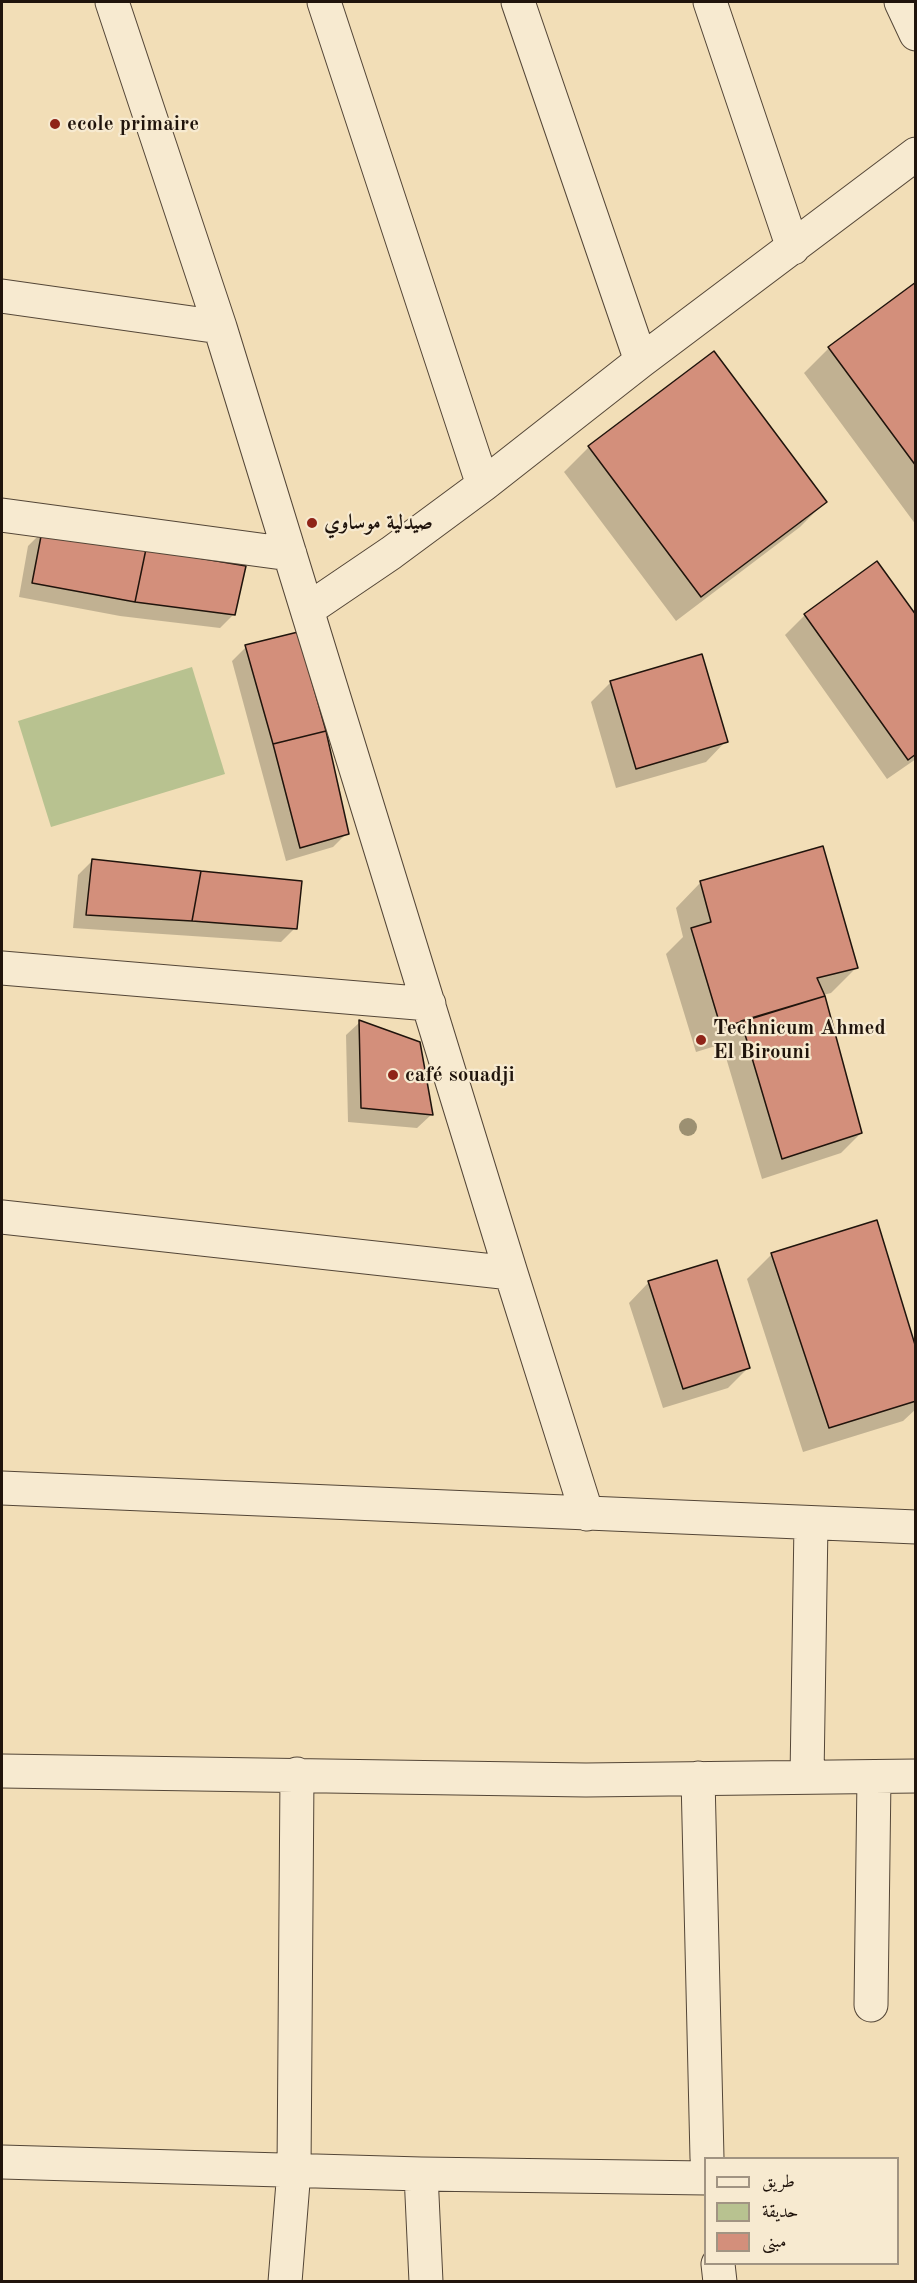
<!DOCTYPE html>
<html>
<head>
<meta charset="utf-8">
<style>
  body { margin:0 }
  #map { position:relative; width:917px; height:2283px; overflow:hidden; background:#f2deb7; font-family:"Old Standard TT",Amiri,serif }
  canvas { display:block }
  .frame { position:absolute; inset:0; border:3px solid #20140c; pointer-events:none }
  .legend { position:absolute; left:704px; top:2157px; width:195px; height:108px; box-sizing:border-box; background:#f7ead0; border:2px solid #a19482; margin:0; padding:8px 10px; list-style:none; font-size:18px; color:#20140c }
  .legend li { display:flex; align-items:center; gap:12px; height:30px }
  .legend b { width:30px; border:2px solid #a19482 }
</style>
</head>
<body>
<div id="map">
<canvas width="917" height="2283"></canvas>
<div class="frame"></div>
<ul class="legend">
<li><b style="height:8px;background:#f7ead0"></b>طريق</li>
<li><b style="height:16px;background:#b8c290"></b>حديقة</li>
<li><b style="height:16px;background:#d38f7b"></b>مبنى</li>
</ul>
</div>
<script>
const ctx = document.querySelector('canvas').getContext('2d');
ctx.lineJoin = 'round';
function fillPath(path, color) {
  ctx.fillStyle = color;
  ctx.fill(path, 'evenodd');
}
function toPath(rows) {
  const path = new Path2D();
  for (const r of rows) {
    path.moveTo(r[0], r[1]);
    for (let i = 2; i < r.length; i += 2) path.lineTo(r[i], r[i + 1]);
  }
  return path;
}
function strokePath(path, color, width, dash) {
  ctx.strokeStyle = color;
  ctx.lineWidth = width;
  ctx.lineCap = dash ? 'butt' : 'round';
  ctx.setLineDash(dash || []);
  ctx.stroke(path);
}
function write(font, color, halo, rows, align = 'center') {
  ctx.font = font + ' "Old Standard TT",Amiri,serif';
  ctx.lineWidth = 4.5;
  ctx.setLineDash([]);
  ctx.textBaseline = 'middle';
  ctx.strokeStyle = halo;
  ctx.fillStyle = color;
  for (const [text, x, y, turn = 0] of rows) {
    ctx.save();
    ctx.translate(x, y);
    ctx.rotate((+turn || 0) * Math.PI / 180);
    ctx.textAlign = isNaN(turn) ? turn : align;
    if (halo) ctx.strokeText(text, 0, 0);
    ctx.fillText(text, 0, 0);
    ctx.restore();
  }
}
const green = toPath([
  [192,667,225,774,51,827,18,721]
]);
const shadow = toPath([
  [916,284,916,525,804,373,829,348],
  [589,447,825,502,800,527,676,621,564,472],
  [42,532,234,614,220,628,120,616,19,597,28,546],
  [805,615,916,617,916,759,887,779,785,635],
  [246,647,347,833,333,847,286,861,232,661],
  [611,682,726,741,706,762,616,788,591,702],
  [92,861,295,928,281,942,73,928,78,875],
  [701,882,856,968,831,993,823,995,861,1133,841,1153,762,1179,722,1044,696,1052,666,954,683,937,676,908],
  [360,1022,431,1115,417,1128,348,1122,346,1035],
  [772,1254,916,1353,916,1409,903,1421,803,1452,747,1279],
  [649,1282,748,1368,728,1388,663,1408,629,1303]
]);
const building = toPath([
  [916,282,916,466,828,347,916,282],
  [714,351,827,502,701,597,588,446,714,351],
  [42,531,146,549,135,602,32,583,42,531],
  [146,549,246,566,235,615,135,602,146,549],
  [877,561,916,615,916,754,908,760,804,614,877,561],
  [298,632,326,731,273,744,245,645,298,632],
  [702,654,728,742,636,769,610,681,702,654],
  [326,731,349,834,300,848,273,744,326,731],
  [823,846,858,968,817,978,825,996,721,1028,691,928,711,922,700,881,823,846],
  [92,859,201,871,192,921,86,915,92,859],
  [201,871,302,881,297,929,192,921,201,871],
  [825,996,862,1133,782,1159,741,1021,825,996],
  [359,1020,420,1042,433,1115,361,1108,359,1020],
  [877,1220,916,1348,916,1401,829,1428,771,1253,877,1220],
  [717,1260,750,1368,683,1389,648,1281,717,1260]
]);
const minor = toPath([
  [112,2,220,327,511,1273,587,1514],
  [324,2,483,485],
  [518,2,641,361],
  [710,2,793,248],
  [901,2,916,34],
  [2,296,220,327],
  [2,515,290,554],
  [307,610,391,553,483,485,641,361,916,154],
  [2,968,429,1004],
  [2,1217,511,1273],
  [2,1488,916,1527],
  [2,1771,586,1780,916,1776],
  [807,1777,811,1523],
  [698,1778,707,2158],
  [871,2005,874,1777],
  [2,2162,421,2174,706,2178],
  [421,2174,426,2282],
  [718,2264,720,2282],
  [285,2282,294,2170,297,1774]
]);
const trees = [
  [688,1127]
];
const markers = [
  [55,124,6,"#8f2418"],
  [312,523,6,"#8f2418"],
  [701,1040,6,"#8f2418"],
  [393,1075,6,"#8f2418"]
];
const poiNames = [
  ["ecole primaire",67,124],
  ["صيدلية موساوي",324,523],
  ["Technicum Ahmed",713,1028],
  ["El Birouni",713,1052],
  ["café souadji",405,1075]
];
fillPath(green, '#b8c290');
fillPath(shadow, '#0003');
fillPath(building, '#d38f7b');
strokePath(building, '#20140c', 1.5);
strokePath(minor, '#544637', 35);
strokePath(minor, '#f7ead0', 33);
ctx.fillStyle = '#9c9072';
for (const [x, y] of trees) {
  ctx.beginPath();
  ctx.arc(x, y, 9, 0, 2 * Math.PI);
  ctx.fill();
}
for (const [x, y, r, color] of markers) {
  const dot = new Path2D();
  dot.arc(x, y, r, 0, 2 * Math.PI);
  ctx.fillStyle = color;
  ctx.fill(dot);
  strokePath(dot, '#f7ead0', 2);
}
write('bold 21px', '#20140c', '#f7ead0', poiNames, 'left');
</script>
</body>
</html>
